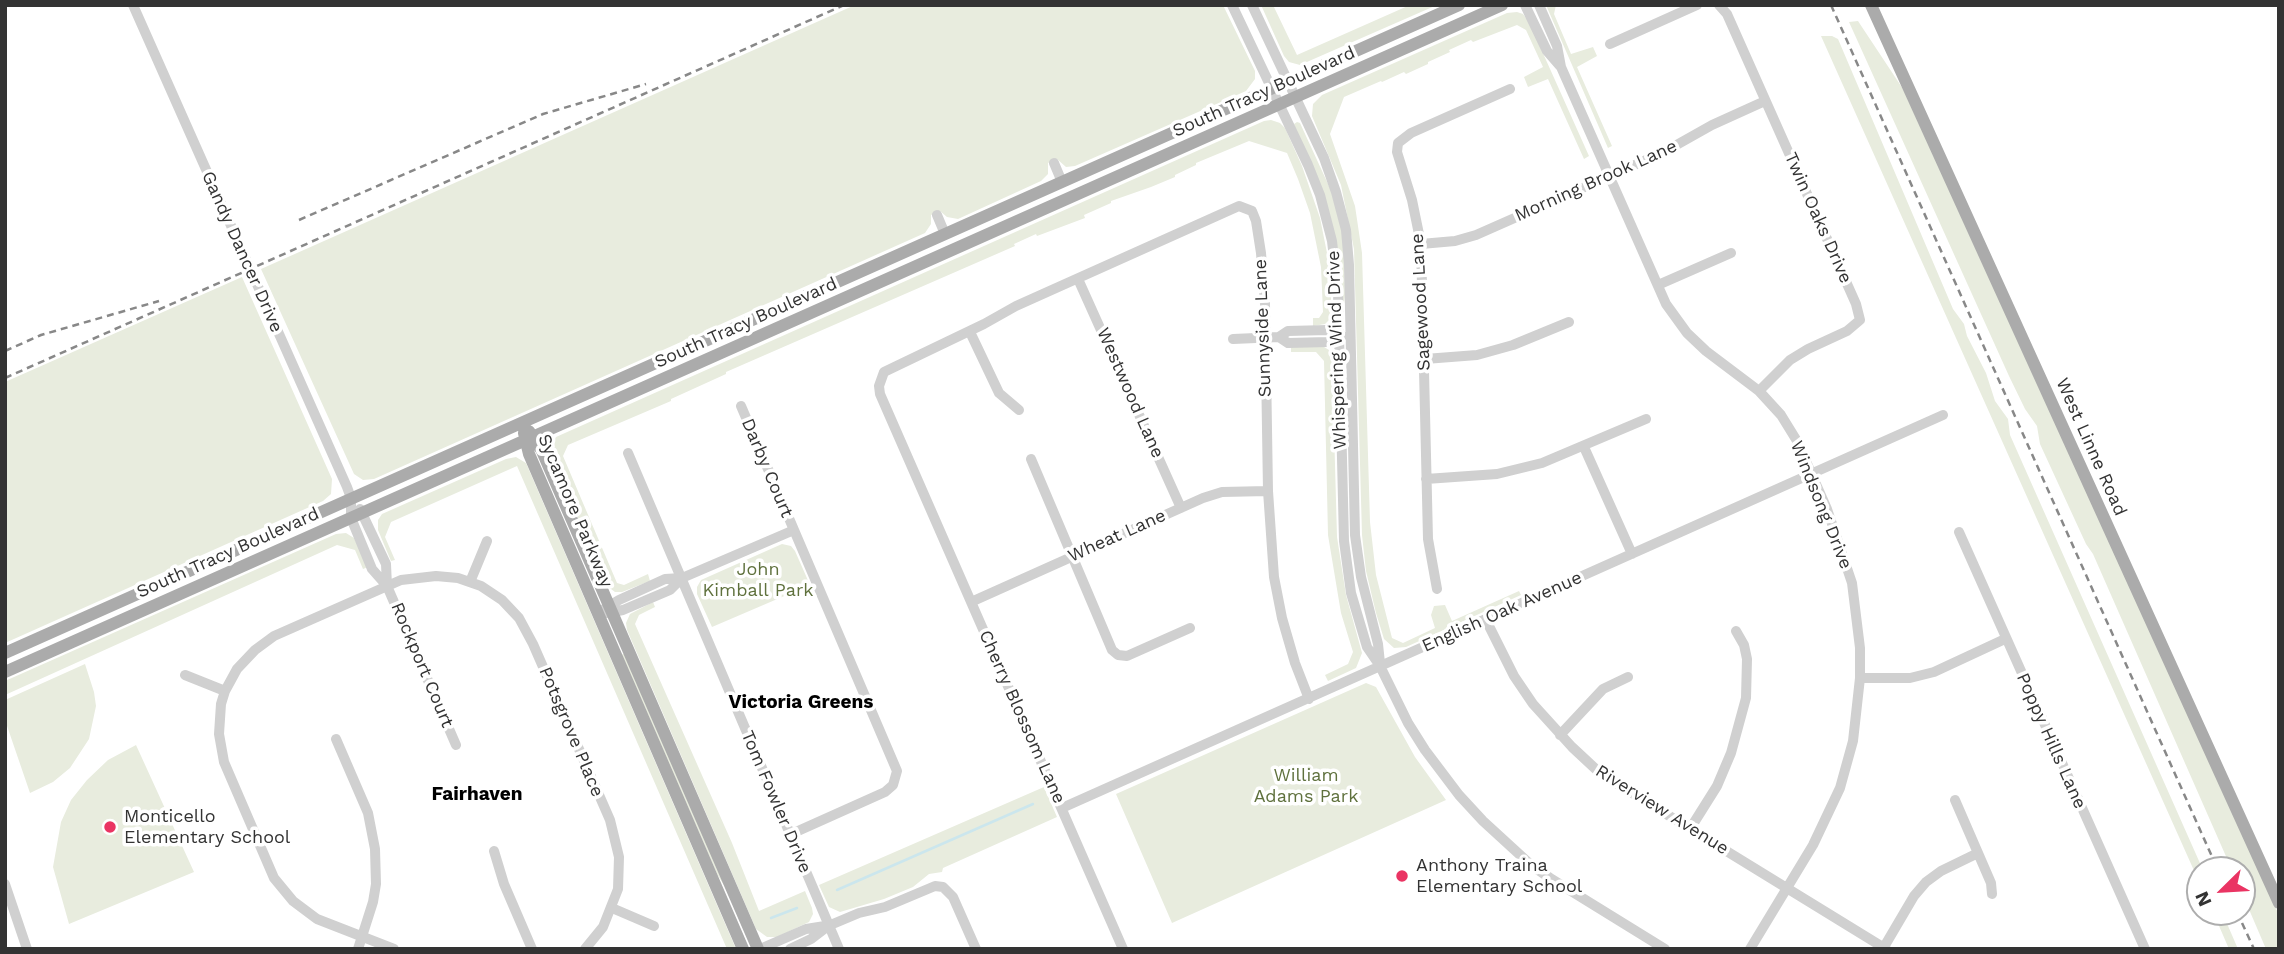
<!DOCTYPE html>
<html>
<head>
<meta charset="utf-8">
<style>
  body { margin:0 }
  #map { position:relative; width:2284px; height:954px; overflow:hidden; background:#fff; font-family:"Work Sans",sans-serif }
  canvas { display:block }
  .frame { position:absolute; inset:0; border:7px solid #333; pointer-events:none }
  .north { position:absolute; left:2186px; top:856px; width:70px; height:70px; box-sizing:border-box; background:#fff; border:2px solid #adadad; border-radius:50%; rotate:246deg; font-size:19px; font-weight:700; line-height:28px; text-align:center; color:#333 }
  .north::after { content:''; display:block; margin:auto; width:24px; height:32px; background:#ea3463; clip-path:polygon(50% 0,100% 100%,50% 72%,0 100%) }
</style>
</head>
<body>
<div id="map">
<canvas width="2284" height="954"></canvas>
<div class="frame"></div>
<div class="north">N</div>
</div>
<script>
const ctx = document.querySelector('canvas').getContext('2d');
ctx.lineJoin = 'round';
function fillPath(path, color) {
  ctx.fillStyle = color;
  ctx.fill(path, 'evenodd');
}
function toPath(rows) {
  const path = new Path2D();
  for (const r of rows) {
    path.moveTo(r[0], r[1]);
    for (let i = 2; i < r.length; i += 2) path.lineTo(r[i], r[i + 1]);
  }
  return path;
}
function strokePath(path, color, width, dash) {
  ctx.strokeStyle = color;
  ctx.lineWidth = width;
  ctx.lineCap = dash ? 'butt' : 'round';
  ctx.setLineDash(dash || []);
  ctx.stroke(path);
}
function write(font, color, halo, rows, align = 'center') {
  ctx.font = font + ' "Work Sans",sans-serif';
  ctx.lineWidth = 7;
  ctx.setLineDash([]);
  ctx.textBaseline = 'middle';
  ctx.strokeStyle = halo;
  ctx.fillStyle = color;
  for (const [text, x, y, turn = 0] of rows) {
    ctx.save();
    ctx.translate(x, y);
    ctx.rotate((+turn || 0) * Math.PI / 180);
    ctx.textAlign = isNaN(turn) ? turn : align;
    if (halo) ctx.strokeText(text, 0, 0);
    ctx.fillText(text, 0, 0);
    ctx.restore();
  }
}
const green = toPath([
  [855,5,1223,5,1255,71,1255,79,1246,91,1075,166,1066,167,1057,159,1048,163,1048,174,1041,181,958,219,947,217,940,211,931,215,931,224,925,233,374,479,363,480,354,474,261,269],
  [1261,5,1273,5,1297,55,1410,5,1437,5,1300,65,1289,62,1284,56],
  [1546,5,1556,5,1554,14,1571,54,1593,47,1597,56,1577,67,1612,146,1608,148],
  [1517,12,1523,14,1529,22,1589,156,1584,159,1548,79,1528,87,1524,77,1543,67,1526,30,1517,25,1473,42,1471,40,1449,50,1450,52,1428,62,1428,64,1406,74,1404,72,1382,82,1381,81,1344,97,1330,134,1355,206,1362,253,1370,522,1376,575,1392,638,1403,643,1435,628,1431,615,1434,606,1445,605,1452,621,1519,591,1521,595,1406,647,1394,648,1384,639,1376,613,1366,571,1362,535,1354,249,1341,185,1312,116,1313,104,1322,95,1507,13],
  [1858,21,1903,89,2279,915,2279,949,2266,949,2242,893,2242,870,2232,870,2093,554,2086,544,2040,444,2037,426,2025,409,2009,376,1849,22],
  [1821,36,1832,36,1838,39,1953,309,1964,324,1967,336,1986,373,1995,401,2008,419,2010,435,2203,870,2200,870,2200,884],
  [1271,120,1280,123,1285,128,1302,166,1320,218,1328,258,1332,312,1331,318,1325,324,1313,326,1313,318,1319,318,1323,312,1321,267,1310,213,1298,179,1287,153,1249,141,1196,163,1196,165,1175,175,1175,177,1151,187,1111,201,1111,203,1084,215,1085,218,1037,236,1036,234,1014,244,1015,246,726,372,726,374,671,399,671,401,568,445,563,456,617,583,624,585,648,574,650,581,622,592,615,592,607,586,551,456,550,448,556,437,1264,121],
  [1297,122,1300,123,1334,197,1344,240,1345,295,1343,312,1339,266,1294,124],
  [242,277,332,479,331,494,323,501,5,643,5,382],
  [1291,347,1324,347,1329,350,1332,357,1337,537,1346,595,1362,653,1356,668,1328,681,1325,675,1348,664,1353,652,1341,613,1328,535,1324,361,1316,352,1291,352],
  [516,457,526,463,736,949,727,949,517,466,391,522,385,537,395,560,391,561,378,530,378,520,382,514,506,459],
  [346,533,354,538,368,567,363,569,355,550,337,545,5,695,5,681,336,534],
  [782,544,791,546,795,551,810,585,712,627,697,594,697,587,701,580],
  [653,602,655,607,639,615,635,624,732,843,759,911,805,891,812,908,813,914,809,922,777,937,767,937,756,929,627,630,626,623,630,614],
  [626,653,725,887,717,874,621,655],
  [85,664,94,692,96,706,89,739,70,768,53,782,30,793,5,720,5,700],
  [1366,683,1376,687,1415,757,1446,800,1172,923,1116,794],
  [136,745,194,872,69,924,53,867,61,822,71,800,87,780,108,760],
  [1044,787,1057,817,943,868,942,872,929,874,913,887,884,899,840,912,829,907,819,885],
  [2213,912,2222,912,2238,949,2229,949]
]);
const stream = toPath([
  [837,890,1033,804],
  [771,918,797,908]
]);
const minor = toPath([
  [133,5,347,487,351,498,351,518,372,569,387,586,456,745],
  [1232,5,1308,165,1320,195,1332,241,1338,293,1344,541,1351,593,1367,647,1380,666,1408,723,1425,750,1459,795,1483,821,1531,865,1550,878,1665,949],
  [1252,5,1324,158,1336,192,1346,230,1349,265,1355,535,1361,577,1378,644,1380,663],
  [1525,5,1547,51,1560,66],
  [1539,5,1557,46,1561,67,1666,304,1687,333,1706,351,1759,391,1781,415,1797,441,1827,509,1852,583,1860,648,1860,678,1853,741,1840,788,1813,845,1750,949],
  [1719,5,1727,14,1856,304,1860,320,1847,331,1808,349,1790,360,1759,391],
  [1610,44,1697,5],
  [1054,163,1062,182],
  [937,215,945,234],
  [1421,244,1455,241,1476,235,1664,152,1712,125,1765,101],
  [1078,279,1181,508],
  [1658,285,1731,253],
  [970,332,999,393,1019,410],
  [1279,337,1288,331,1328,330,1338,336],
  [1233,339,1279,337,1288,343,1328,342,1342,336],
  [1425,359,1477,355,1513,345,1569,322],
  [741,406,897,771,893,785,885,792,789,835],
  [1584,447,1632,554],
  [628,453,839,949],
  [1031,459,1112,650,1118,655,1127,656,1190,628],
  [1426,479,1497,474,1542,463,1646,419],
  [360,509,386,564,387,586],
  [1959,532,2145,949],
  [470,582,487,541],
  [1437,589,1428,539,1421,244,1412,200,1397,152,1398,143,1411,133,1510,89],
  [971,602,1203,498,1222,492,1268,491],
  [604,609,619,600,665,579,682,578,794,530],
  [607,613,623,610,670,590,682,578],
  [1486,620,1514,676,1533,704,1572,747,1601,774,1886,949],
  [185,675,225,691],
  [1860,678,1910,678,1934,672,2005,639],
  [1560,735,1603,689,1628,677],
  [336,739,368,813,375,849,376,884,373,902,358,949],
  [1955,800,1991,883,1992,894],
  [1062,808,1943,415],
  [1690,829,1717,786,1731,753,1746,698,1747,659,1744,645,1736,631],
  [494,851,504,884,532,949],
  [5,884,27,949],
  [612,908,654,926],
  [1884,947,1914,896,1926,882,1941,871,1978,853],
  [394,949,317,919,293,901,274,878,224,762,219,734,221,704,225,691,237,669,255,650,274,636,401,580,436,576,458,578,481,586,502,600,519,618,533,644,610,820,619,857,618,889,603,927,585,949],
  [760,949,806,929,825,926],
  [790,949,811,939,828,926,859,913,885,907,935,886,943,887,953,897,976,949],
  [1123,949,880,394,879,386,884,372,984,324,1016,306,1239,206,1252,211,1256,221,1261,253,1265,304,1268,491,1274,577,1282,618,1295,663,1309,699]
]);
const major = toPath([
  [1871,5,2279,903],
  [529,431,542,451,758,949],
  [524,433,529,454,743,949],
  [5,653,1459,5],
  [5,672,1502,5]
]);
const rail = toPath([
  [1831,5,2218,870],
  [299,220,543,114,646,84],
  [5,351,41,335,159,301],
  [5,378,844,5],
  [2237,912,2254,949]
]);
const markers = [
  [110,827,7,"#ea3463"],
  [1402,876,7,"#ea3463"]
];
const streetNames = [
  ["South Tracy Boulevard",1264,92,-24],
  ["Morning Brook Lane",1596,181,-24],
  ["Twin Oaks Drive",1818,218,66],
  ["Gandy Dancer Drive",242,252,66],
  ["Sagewood Lane",1421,302,-93],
  ["South Tracy Boulevard",746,323,-24],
  ["Sunnyside Lane",1263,328,-92],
  ["Whispering Wind Drive",1337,350,-92],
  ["Westwood Lane",1130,393,66],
  ["West Linne Road",2091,447,66],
  ["Darby Court",767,468,67],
  ["Windsong Drive",1821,505,68],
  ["Sycamore Parkway",575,511,67],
  ["Wheat Lane",1117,536,-24],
  ["South Tracy Boulevard",228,553,-24],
  ["English Oak Avenue",1502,612,-24],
  ["Rockport Court",422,665,67],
  ["Cherry Blossom Lane",1022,717,66],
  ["Potsgrove Place",571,732,67],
  ["Poppy Hills Lane",2051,741,66],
  ["Tom Fowler Drive",776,802,67],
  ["Riverview Avenue",1662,810,32]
];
const parkNames = [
  ["John",758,570],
  ["Kimball Park",758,591],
  ["William",1306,776],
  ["Adams Park",1306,797]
];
const poiNames = [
  ["Monticello",124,817],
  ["Elementary School",124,838],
  ["Anthony Traina",1416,866],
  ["Elementary School",1416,887]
];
const neighbourhoodNames = [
  ["Victoria Greens",801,702],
  ["Fairhaven",477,794]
];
fillPath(green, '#e8ecde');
strokePath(stream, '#cbe6ed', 2.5);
strokePath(minor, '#d0d0d0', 10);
strokePath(major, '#ababab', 12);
strokePath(rail, '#888', 2.5, [7, 5]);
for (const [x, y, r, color] of markers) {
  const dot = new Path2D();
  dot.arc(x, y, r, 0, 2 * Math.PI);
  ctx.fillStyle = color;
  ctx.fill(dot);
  strokePath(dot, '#fff', 2.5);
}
write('18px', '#333', '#fff', streetNames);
write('18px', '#5f713d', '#fff', parkNames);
write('18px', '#333', '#fff', poiNames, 'left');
write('bold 19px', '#000', '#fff', neighbourhoodNames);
</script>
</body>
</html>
